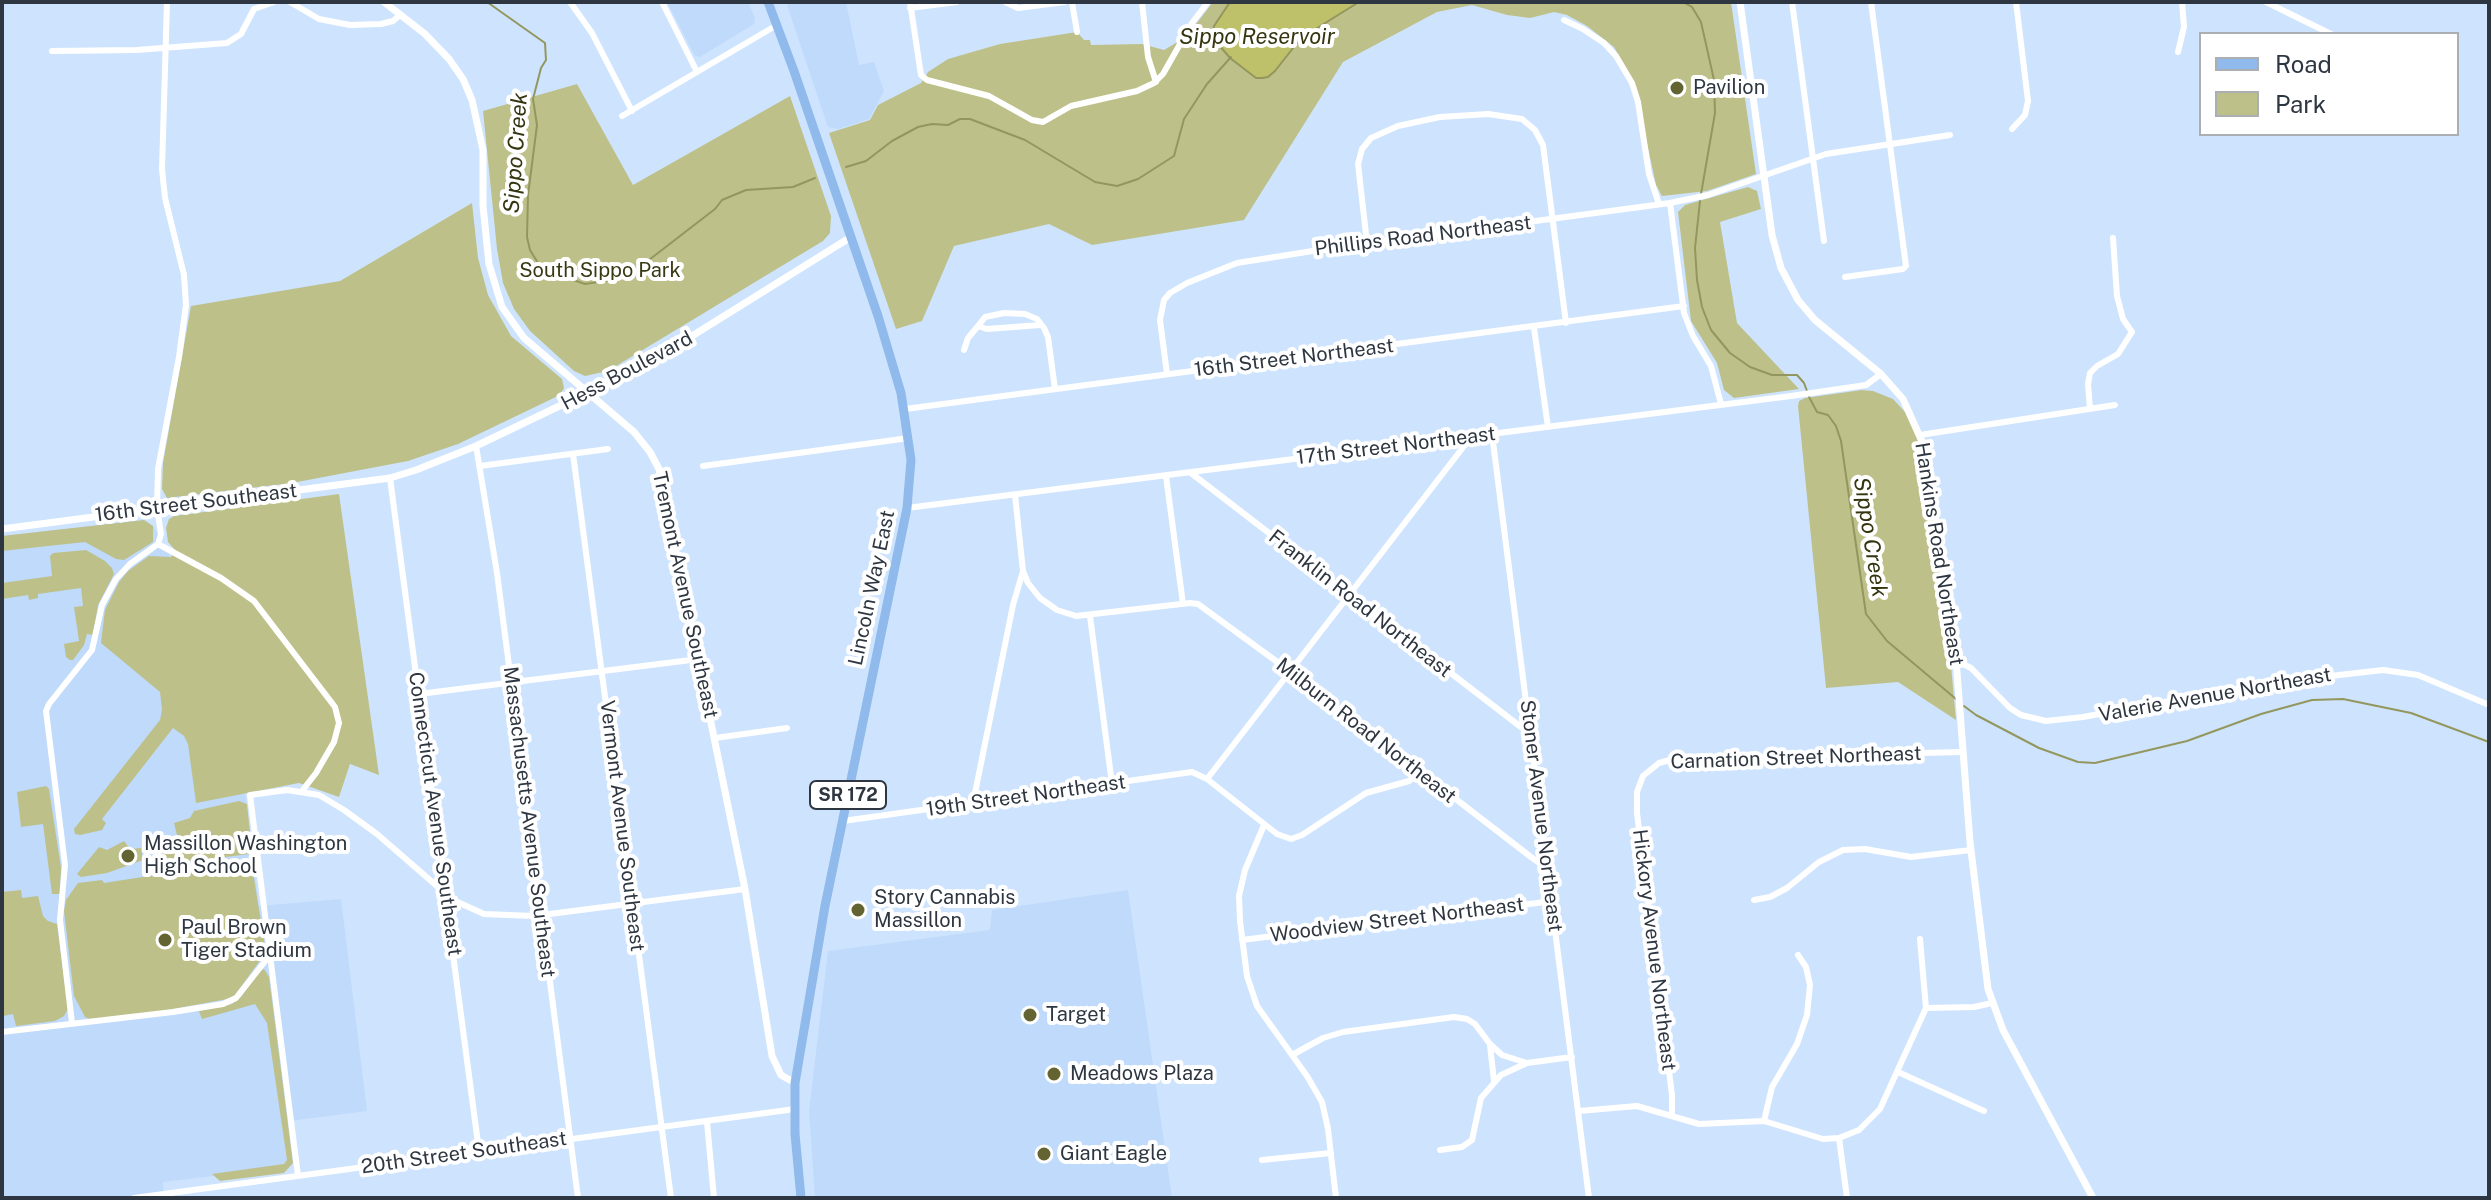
<!DOCTYPE html>
<html>
<head>
<meta charset="utf-8">
<style>
  body { margin:0 }
  #map { position:relative; width:2491px; height:1200px; overflow:hidden; background:#cee4fe; font-family:"Public Sans",sans-serif }
  canvas { display:block }
  .frame { position:absolute; inset:0; border:4px solid #2e3741; pointer-events:none }
  .legend { position:absolute; left:2199px; top:32px; width:260px; height:104px; box-sizing:border-box; background:#fff; border:2px solid #abafb3; margin:0; padding:10px 14px; list-style:none; font-size:24px; color:#2e3741 }
  .legend li { display:flex; align-items:center; gap:16px; height:40px }
  .legend b { width:40px; border:2px solid #abafb3 }
</style>
</head>
<body>
<div id="map">
<canvas width="2491" height="1200"></canvas>
<div class="frame"></div>
<ul class="legend">
<li><b style="height:10px;background:#8fbaeb"></b>Road</li>
<li><b style="height:22px;background:#bec089"></b>Park</li>
</ul>
</div>
<script>
const ctx = document.querySelector('canvas').getContext('2d');
ctx.lineJoin = 'round';
function fillPath(path, color) {
  ctx.fillStyle = color;
  ctx.fill(path, 'evenodd');
}
function toPath(rows) {
  const path = new Path2D();
  for (const r of rows) {
    path.moveTo(r[0], r[1]);
    for (let i = 2; i < r.length; i += 2) path.lineTo(r[i], r[i + 1]);
  }
  return path;
}
function strokePath(path, color, width, dash) {
  ctx.strokeStyle = color;
  ctx.lineWidth = width;
  ctx.lineCap = dash ? 'butt' : 'round';
  ctx.setLineDash(dash || []);
  ctx.stroke(path);
}
function write(font, color, halo, rows, align = 'center') {
  ctx.font = font + ' "Public Sans",sans-serif';
  ctx.lineWidth = 8;
  ctx.setLineDash([]);
  ctx.textBaseline = 'middle';
  ctx.strokeStyle = halo;
  ctx.fillStyle = color;
  for (const [text, x, y, turn = 0] of rows) {
    ctx.save();
    ctx.translate(x, y);
    ctx.rotate((+turn || 0) * Math.PI / 180);
    ctx.textAlign = isNaN(turn) ? turn : align;
    if (halo) ctx.strokeText(text, 0, 0);
    ctx.fillText(text, 0, 0);
    ctx.restore();
  }
}
const built = toPath([
  [667,2,748,2,755,18,754,24,700,57,695,56],
  [786,2,846,2,859,65,874,62,884,91,869,119,838,129,828,127],
  [144,520,153,526,171,557,207,800,245,792,259,906,341,899,367,1111,282,1122,288,1167,163,1182,164,1198,2,1198,2,536],
  [1128,890,1172,1198,815,1198,809,1111,828,951,990,930,992,910]
]);
const green = toPath([
  [1213,2,1731,2,1756,174,1707,191,1662,196,1656,185,1634,83,1614,47,1587,26,1567,15,1554,12,1530,18,1507,15,1472,5,1437,12,1343,62,1244,220,1092,245,1049,224,954,246,922,321,896,329,829,133,870,120,878,105,921,83,928,72,948,59,1000,44,1077,32,1084,40,1090,40,1091,45,1142,44,1164,50,1186,37],
  [577,84,633,185,790,96,831,216,830,233,823,241,608,371,585,376,574,371,530,331,514,309,503,283,497,249,483,111],
  [1748,187,1757,191,1761,209,1720,222,1737,323,1799,389,1734,398,1724,390,1717,363,1691,321,1678,212,1685,205],
  [472,203,478,258,488,295,511,336,562,379,564,388,560,395,458,444,408,461,292,483,167,498,162,489,163,463,191,306,340,281],
  [1862,390,1873,391,1893,399,1907,414,1918,440,1929,491,1947,622,1956,720,1898,682,1826,688,1798,406,1799,401,1805,398],
  [339,494,379,775,350,764,339,797,299,783,196,803,188,744,184,736,173,728,102,819,106,823,102,830,80,835,75,834,74,829,160,720,162,710,160,692,101,643,105,610,119,582,128,571,149,556,171,557,175,550,168,542,166,528,169,519,174,516],
  [144,520,153,526,153,542,124,560,116,559,85,542,2,551,2,536],
  [86,550,105,561,112,568,114,574,98,605,93,635,87,634,84,645,73,660,70,660,66,657,64,644,79,641,74,607,83,606,81,588,38,594,38,598,29,600,28,595,2,599,2,583,52,576,50,556,53,553],
  [46,786,49,789,61,868,60,894,52,894,43,824,21,827,17,792],
  [239,801,247,804,252,851,249,854,194,861,159,858,157,846,171,844,177,835,174,823,190,818,194,811],
  [124,841,130,849,141,848,143,860,107,873,81,877,77,874,99,847,107,850],
  [251,860,265,946,261,959,233,998,162,1011,92,1020,85,1017,74,996,64,911,66,900,78,883,102,880,104,883],
  [21,890,22,898,38,896,43,916,48,921,57,924,68,1009,64,1016,55,1021,16,1026,13,1014,3,1016,4,1025,2,1025,2,892],
  [264,969,269,977,293,1163,284,1173,220,1181,212,1174,284,1164,287,1160,267,1023,255,1004,202,1019,199,1011,232,1004,241,997,261,970]
]);
const water = toPath([
  [1230,2,1359,2,1301,38,1275,71,1268,77,1262,78,1256,78,1230,58,1213,38,1214,26,1230,2]
]);
const stream = toPath([
  [487,2,545,43,546,60,541,68,533,99,537,125,528,195,527,237,530,250,538,263,550,272,585,284,612,280,645,263,715,209,722,200,746,190,793,187,815,178],
  [1683,2,1692,7,1701,22,1714,80,1715,113,1701,194],
  [846,167,866,161,892,141,918,127,932,124,948,125,960,119,970,119,1025,140,1095,182,1117,186,1138,179,1174,156,1184,119,1207,84,1231,57],
  [1700,201,1695,248,1697,280,1702,307,1711,330,1730,353,1750,367,1772,375,1797,375,1804,383,1807,391],
  [1809,397,1817,412,1828,415,1836,426,1841,441,1866,614,1887,641,1956,699],
  [1964,706,1976,715,2039,748,2078,762,2095,763,2187,741,2261,714,2312,700,2343,699,2411,713,2489,742]
]);
const minor = toPath([
  [290,2,319,19,350,25,381,24,393,21,400,15],
  [570,2,592,33,632,111],
  [662,2,697,72],
  [910,2,921,75,927,80,989,96,1032,120,1043,122,1071,106,1137,91,1154,83,1163,74,1192,23,1208,2],
  [1005,2,1018,8,1065,2],
  [1072,2,1077,32],
  [1142,2,1148,57,1156,82],
  [1792,2,1824,241],
  [2266,2,2331,34],
  [910,8,957,2],
  [1564,20,1583,29,1604,43,1616,56,1632,83,1638,102,1649,174,1659,204],
  [52,51,137,50,227,43,241,34,254,9,274,2],
  [2178,52,2184,27,2182,2],
  [622,116,777,25],
  [2012,129,2025,115,2028,101,2016,2],
  [1670,203,1684,313,1693,336,1711,366,1721,404],
  [1367,243,1358,164,1362,149,1371,138,1398,126,1440,117,1488,114,1522,119,1535,130,1543,145,1566,323],
  [1845,277,1903,269,1906,266,1871,2],
  [1040,325,987,329,978,326,985,317,1004,313,1025,314,1037,319,1044,328,1048,337,1055,389],
  [1534,328,1548,427],
  [964,350,968,338,978,326],
  [1167,374,1160,320,1164,300,1170,293,1187,283,1237,263,1319,250,1670,203,1708,195,1826,154,1950,135],
  [905,409,1684,306],
  [2090,409,2088,384,2090,373,2097,366,2118,354,2132,332,2123,319,2117,296,2113,238],
  [1492,434,1589,1198],
  [1920,435,2115,405],
  [476,446,497,573,578,1198],
  [573,454,671,1198],
  [480,466,608,449],
  [703,466,909,438],
  [1191,473,1530,734],
  [1166,476,1183,604],
  [390,478,479,1151],
  [907,508,1791,396,1866,385,1881,374],
  [158,544,161,534,157,508,158,469,179,357,186,305,184,275,165,198,162,169,167,2],
  [158,544,221,578,254,601,335,707,339,723,334,742,316,773,302,791],
  [1023,571,1028,583,1040,598,1057,610,1076,616,1190,603,1198,604,1291,672,1531,857,1538,862,1548,862],
  [1090,616,1112,784],
  [1957,661,1971,668,2010,708,2021,715,2046,721,2083,717,2269,683,2383,670,2418,675,2489,705],
  [419,694,699,659],
  [715,738,787,728],
  [1207,779,1471,437],
  [973,803,1013,605,1023,571,1015,495],
  [843,821,1192,772,1207,779,1277,834,1291,839,1302,835,1366,793,1409,781,1421,773],
  [1264,825,1245,870,1239,896,1240,921,1247,976,1257,1006,1307,1076,1322,1102,1328,1129,1336,1198],
  [1754,900,1770,897,1787,888,1819,862,1843,850,1865,849,1911,857,1971,850],
  [1242,940,1553,901],
  [270,955,298,1176],
  [1926,1008,1974,1007,1992,1003],
  [72,1023,60,920,65,865,46,711,49,704,92,650,102,605,116,579,130,564,158,544],
  [2,1032,173,1012,223,1004,236,998,270,955,250,795,287,790,319,795,344,810,377,834,453,900,484,914,534,916,745,889],
  [1490,1045,1494,1081],
  [1292,1055,1323,1038,1343,1032,1454,1017,1467,1019,1475,1024,1490,1044,1502,1055,1527,1063],
  [1898,1072,1984,1111],
  [1579,1111,1637,1106,1699,1124,1764,1121,1823,1139,1839,1138,1859,1130,1880,1109,1926,1008,1920,939],
  [1672,1116,1672,1095,1637,813,1637,792,1643,776,1659,763,1674,759,1963,752],
  [1764,1121,1772,1087,1797,1044,1807,1015,1810,985,1806,967,1798,955],
  [707,1122,714,1198],
  [1839,1138,1847,1198],
  [1440,1150,1462,1147,1472,1140,1481,1098,1501,1075,1527,1063,1572,1057],
  [1262,1160,1331,1153],
  [134,1198,795,1109]
]);
const tertiary = toPath([
  [384,2,425,34,449,59,463,79,472,100,483,150,483,206,489,264,502,307,524,338,634,432,650,452,659,469,745,889,772,1056,781,1075,795,1083],
  [1740,2,1772,235,1781,268,1798,300,1815,320,1881,374,1903,399,1924,446,1954,633,1970,842,1988,989,2003,1030,2093,1198],
  [2,529,390,478,416,470,476,446,647,364,851,237]
]);
const primary = toPath([
  [768,2,794,71,878,316,901,393,911,460,907,508,825,906,795,1083,795,1134,801,1198]
]);
const markers = [
  [1677,88,8,"#636431"],
  [128,856,8,"#636431"],
  [858,910,8,"#636431"],
  [165,940,8,"#636431"],
  [1030,1015,8,"#636431"],
  [1054,1074,8,"#636431"],
  [1044,1154,8,"#636431"]
];
const shields = [
  [848,795,76]
];
const shieldNames = [
  ["SR 172",848,795]
];
const poiNames = [
  ["Pavilion",1693,88],
  ["Massillon Washington",144,844],
  ["High School",144,867],
  ["Story Cannabis",874,898],
  ["Massillon",874,921],
  ["Paul Brown",181,928],
  ["Tiger Stadium",181,951],
  ["Target",1046,1015],
  ["Meadows Plaza",1070,1074],
  ["Giant Eagle",1060,1154]
];
const streetNames = [
  ["Phillips Road Northeast",1423,236,-7],
  ["16th Street Northeast",1294,358,-7],
  ["Hess Boulevard",627,371,-28],
  ["17th Street Northeast",1396,446,-7],
  ["16th Street Southeast",196,503,-7],
  ["Hankins Road Northeast",1939,554,81],
  ["Lincoln Way East",872,588,-78],
  ["Tremont Avenue Southeast",685,595,78],
  ["Franklin Road Northeast",1360,604,38],
  ["Valerie Avenue Northeast",2215,695,-10],
  ["Milburn Road Northeast",1366,731,38],
  ["Carnation Street Northeast",1796,758,-2],
  ["19th Street Northeast",1026,796,-8],
  ["Connecticut Avenue Southeast",435,814,82],
  ["Stoner Avenue Northeast",1541,816,83],
  ["Massachusetts Avenue Southeast",529,822,83],
  ["Vermont Avenue Southeast",622,826,83],
  ["Woodview Street Northeast",1397,920,-7],
  ["Hickory Avenue Northeast",1654,950,83],
  ["20th Street Southeast",464,1153,-8]
];
const parkNames = [
  ["South Sippo Park",600,271]
];
const waterNames = [
  ["Sippo Reservoir",1257,37],
  ["Sippo Creek",516,153,-86],
  ["Sippo Creek",1870,537,81]
];
fillPath(built, '#bfdafb');
fillPath(green, '#bec089');
fillPath(water, '#bec06a');
strokePath(water, '#93975e', 2);
strokePath(stream, '#93975e', 2);
strokePath(minor, '#fff', 6);
strokePath(tertiary, '#fff', 7);
strokePath(primary, '#8fbaeb', 9);
for (const [x, y, r, color] of markers) {
  const dot = new Path2D();
  dot.arc(x, y, r, 0, 2 * Math.PI);
  ctx.fillStyle = color;
  ctx.fill(dot);
  strokePath(dot, '#fff', 3);
}
for (const [x, y, w] of shields) {
  const box = new Path2D();
  box.roundRect(x - w / 2, y - 14, w, 28, 6);
  ctx.fillStyle = '#fff';
  ctx.fill(box);
  strokePath(box, '#2e3741', 2);
}
write('bold 18px', '#2e3741', null, shieldNames);
write('20px', '#2e3741', '#fff', poiNames, 'left');
write('20px', '#2e3741', '#fff', streetNames);
write('20px', '#393a14', '#fff', parkNames);
write('italic 22px', '#353510', '#fff', waterNames);
</script>
</body>
</html>
